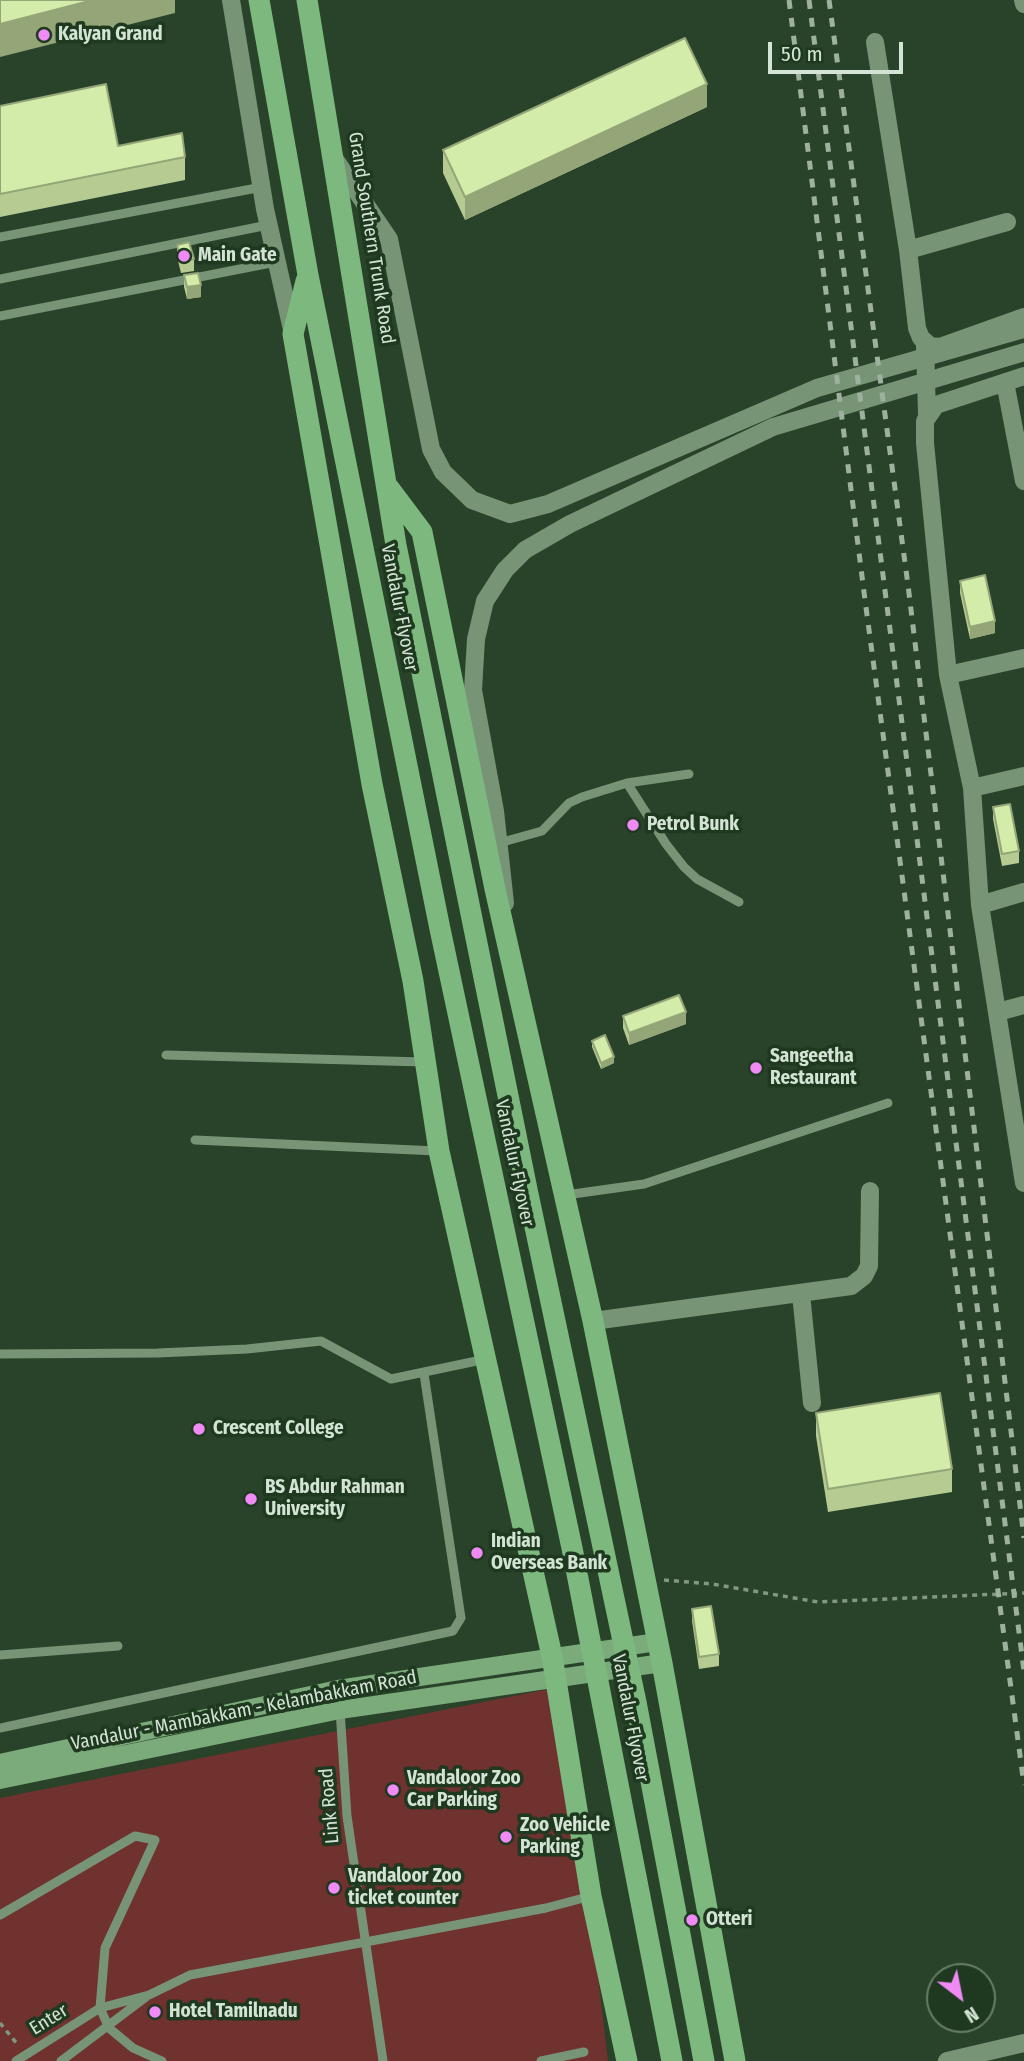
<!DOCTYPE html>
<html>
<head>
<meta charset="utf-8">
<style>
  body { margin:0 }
  #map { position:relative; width:1024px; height:2061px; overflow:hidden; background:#284329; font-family:"Fira Sans Condensed",sans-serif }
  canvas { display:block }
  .north { position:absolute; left:926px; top:1963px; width:70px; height:70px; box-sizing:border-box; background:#1e391f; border:2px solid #677d67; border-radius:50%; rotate:148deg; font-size:19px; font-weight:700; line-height:28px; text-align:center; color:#d4e4d4 }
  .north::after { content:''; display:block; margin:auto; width:24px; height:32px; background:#f08bf6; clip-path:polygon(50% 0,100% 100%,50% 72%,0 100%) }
  .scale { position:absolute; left:768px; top:42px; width:135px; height:32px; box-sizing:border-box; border:4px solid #d4e4d4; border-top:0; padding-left:9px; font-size:21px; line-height:24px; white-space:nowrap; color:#d4e4d4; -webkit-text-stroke:5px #1e391f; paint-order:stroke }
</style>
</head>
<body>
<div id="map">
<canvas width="1024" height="2061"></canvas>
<div class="north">N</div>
<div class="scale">50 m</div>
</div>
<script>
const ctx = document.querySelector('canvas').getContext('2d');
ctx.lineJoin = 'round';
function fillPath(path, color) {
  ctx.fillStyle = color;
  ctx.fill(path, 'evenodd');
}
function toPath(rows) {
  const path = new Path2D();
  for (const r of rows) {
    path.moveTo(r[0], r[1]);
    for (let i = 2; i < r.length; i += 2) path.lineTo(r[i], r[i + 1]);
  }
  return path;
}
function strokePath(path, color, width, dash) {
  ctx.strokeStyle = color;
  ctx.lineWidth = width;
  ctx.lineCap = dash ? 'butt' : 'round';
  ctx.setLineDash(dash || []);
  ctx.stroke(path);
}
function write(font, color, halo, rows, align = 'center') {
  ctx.font = font + ' "Fira Sans Condensed",sans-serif';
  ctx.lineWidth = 7;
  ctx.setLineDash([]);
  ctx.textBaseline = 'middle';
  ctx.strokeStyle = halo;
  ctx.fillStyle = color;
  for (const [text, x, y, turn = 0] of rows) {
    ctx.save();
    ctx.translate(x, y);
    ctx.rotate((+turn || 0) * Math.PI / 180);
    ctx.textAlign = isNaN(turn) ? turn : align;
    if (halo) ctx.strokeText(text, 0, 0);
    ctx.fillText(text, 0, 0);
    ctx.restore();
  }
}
const green = toPath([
  [564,1686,608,2061,0,2061,0,1798]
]);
const path = toPath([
  [664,1580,712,1584,818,1602,1024,1593],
  [0,2023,18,2045]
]);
const lane = toPath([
  [0,237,262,187],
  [0,279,268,225],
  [0,316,276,262],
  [627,783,666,844,684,867,697,879,739,902],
  [499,843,542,831,569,803,582,797,627,783,689,774],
  [166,1055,424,1062],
  [195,1140,437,1151],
  [566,1195,644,1184,888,1103],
  [0,1354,158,1353,247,1349,321,1341,391,1379,486,1359],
  [0,1655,118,1646],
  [340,1710,347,1816,383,2061],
  [0,1728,453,1631,461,1618,424,1374],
  [0,1915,135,1836,155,1840,105,1948,100,2008,109,2028,133,2048,162,2061],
  [16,2061,100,2008,149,1995,190,1975,546,1908,591,1896],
  [61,2061,146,1997],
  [541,2061,584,2052]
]);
const street = toPath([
  [1023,0,1024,4],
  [875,42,908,250,917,328,921,338,930,346,940,347,1024,317],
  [908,250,1007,222],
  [925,344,927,414],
  [1024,376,936,405,925,421,925,443,948,675,972,788,980,905,1024,1183],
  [1005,382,1024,481],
  [948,675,1024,658],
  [972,788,1024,776],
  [980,905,1024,892],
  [998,1012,1024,1005],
  [801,1294,812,1403],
  [593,1321,851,1286,864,1276,869,1266,870,1191],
  [947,2061,1024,2043]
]);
const secondary = toPath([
  [231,0,265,209,293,334],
  [336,161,389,239,431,449,443,472,472,500,510,514,548,504,817,388,1024,329],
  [505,903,495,811,473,690,476,639,485,601,505,570,525,550,570,524,773,427,1024,352]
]);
const primary = toPath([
  [0,1763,338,1689,657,1642],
  [0,1780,340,1710,662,1663]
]);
const highway = toPath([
  [259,0,308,275,440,929,572,1548,672,2061],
  [307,0,396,545,528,1194,636,1702,704,2061],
  [306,281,293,334,372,784,413,981,439,1151,552,1656,591,1896,627,2061],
  [389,488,422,532,495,889,593,1321,662,1663,735,2061]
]);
const rail = toPath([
  [789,0,865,600,1024,1785],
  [809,0,1024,1671],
  [829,0,908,585,1024,1538]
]);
const wall = toPath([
  [0,106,118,146,185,157,185,180,0,217],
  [707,107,465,220,443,173,443,150],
  [177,245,194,259,194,271,181,273,177,257],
  [184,275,201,297,187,299,184,287],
  [960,581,995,633,970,639,960,593],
  [993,807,1019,851,1019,863,1002,866,993,819],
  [623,1016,686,1024,629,1045,623,1028],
  [592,1041,614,1063,601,1069,592,1047],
  [816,1413,952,1469,952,1492,828,1512,816,1436],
  [692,1609,719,1654,719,1666,699,1669,692,1621]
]);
const shadedWall = toPath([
  [93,0,175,0,175,13,0,57,0,24],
  [707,84,707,107,465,220,465,197],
  [201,285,201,297,187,299,187,287],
  [995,621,995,633,970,639,970,627],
  [686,1012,686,1024,629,1045,629,1033],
  [614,1057,614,1063,601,1069,601,1063]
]);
const building = toPath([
  [0,0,93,0,0,24,0,0],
  [685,38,707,84,465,197,443,150,685,38],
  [106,84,118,146,182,133,185,157,0,194,0,106,106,84],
  [189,242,194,259,181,262,177,245,189,242],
  [198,273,201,285,187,287,184,275,198,273],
  [985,575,995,621,970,627,960,581,985,575],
  [1010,804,1019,851,1002,854,993,807,1010,804],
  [679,995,686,1012,629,1033,623,1016,679,995],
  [605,1035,614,1057,601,1063,592,1041,605,1035],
  [940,1393,952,1469,828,1489,816,1413,940,1393],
  [711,1606,719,1654,699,1657,692,1609,711,1606]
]);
const markers = [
  [44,35,7,"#f08bf6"],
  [184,256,7,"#f08bf6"],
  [633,825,7,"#f08bf6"],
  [756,1068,7,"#f08bf6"],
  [199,1429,7,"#f08bf6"],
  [251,1499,7,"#f08bf6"],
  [477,1553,7,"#f08bf6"],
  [393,1790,7,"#f08bf6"],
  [506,1837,7,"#f08bf6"],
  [334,1888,7,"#f08bf6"],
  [692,1920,7,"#f08bf6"],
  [155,2012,7,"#f08bf6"]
];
const poiNames = [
  ["Kalyan Grand",58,35],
  ["Main Gate",198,256],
  ["Petrol Bunk",647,825],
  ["Sangeetha",770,1057],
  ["Restaurant",770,1079],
  ["Crescent College",213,1429],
  ["BS Abdur Rahman",265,1488],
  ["University",265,1510],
  ["Indian",491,1542],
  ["Overseas Bank",491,1564],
  ["Vandaloor Zoo",407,1779],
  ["Car Parking",407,1801],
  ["Zoo Vehicle",520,1826],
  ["Parking",520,1848],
  ["Vandaloor Zoo",348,1877],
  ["ticket counter",348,1899],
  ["Otteri",706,1920],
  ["Hotel Tamilnadu",169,2012]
];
const streetNames = [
  ["Grand Southern Trunk Road",371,238,81],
  ["Vandalur Flyover",399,608,79],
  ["Vandalur Flyover",514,1163,78],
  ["Vandalur - Mambakkam - Kelambakkam Road",244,1711,-11],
  ["Vandalur Flyover",630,1718,79],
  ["Link Road",330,1806,-95],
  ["Enter",49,2020,-32]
];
fillPath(green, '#6f322f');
strokePath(path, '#819782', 3.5, [5, 5]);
strokePath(lane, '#779477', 9);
strokePath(street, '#779477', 18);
strokePath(secondary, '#779477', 18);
strokePath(primary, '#7baa7b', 18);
strokePath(highway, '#7db97e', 21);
strokePath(rail, '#9db19e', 5, [9, 9]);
fillPath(wall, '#b5cb92');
fillPath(shadedWall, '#94a577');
fillPath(building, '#d3ecaa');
strokePath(building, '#94a577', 2);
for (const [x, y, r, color] of markers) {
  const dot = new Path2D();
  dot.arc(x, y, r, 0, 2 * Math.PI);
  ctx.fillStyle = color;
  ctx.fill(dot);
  strokePath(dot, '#1e391f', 2.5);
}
write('bold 19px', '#d4e4d4', '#1e391f', poiNames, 'left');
write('19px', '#d4e4d4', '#1e391f', streetNames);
</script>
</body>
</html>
